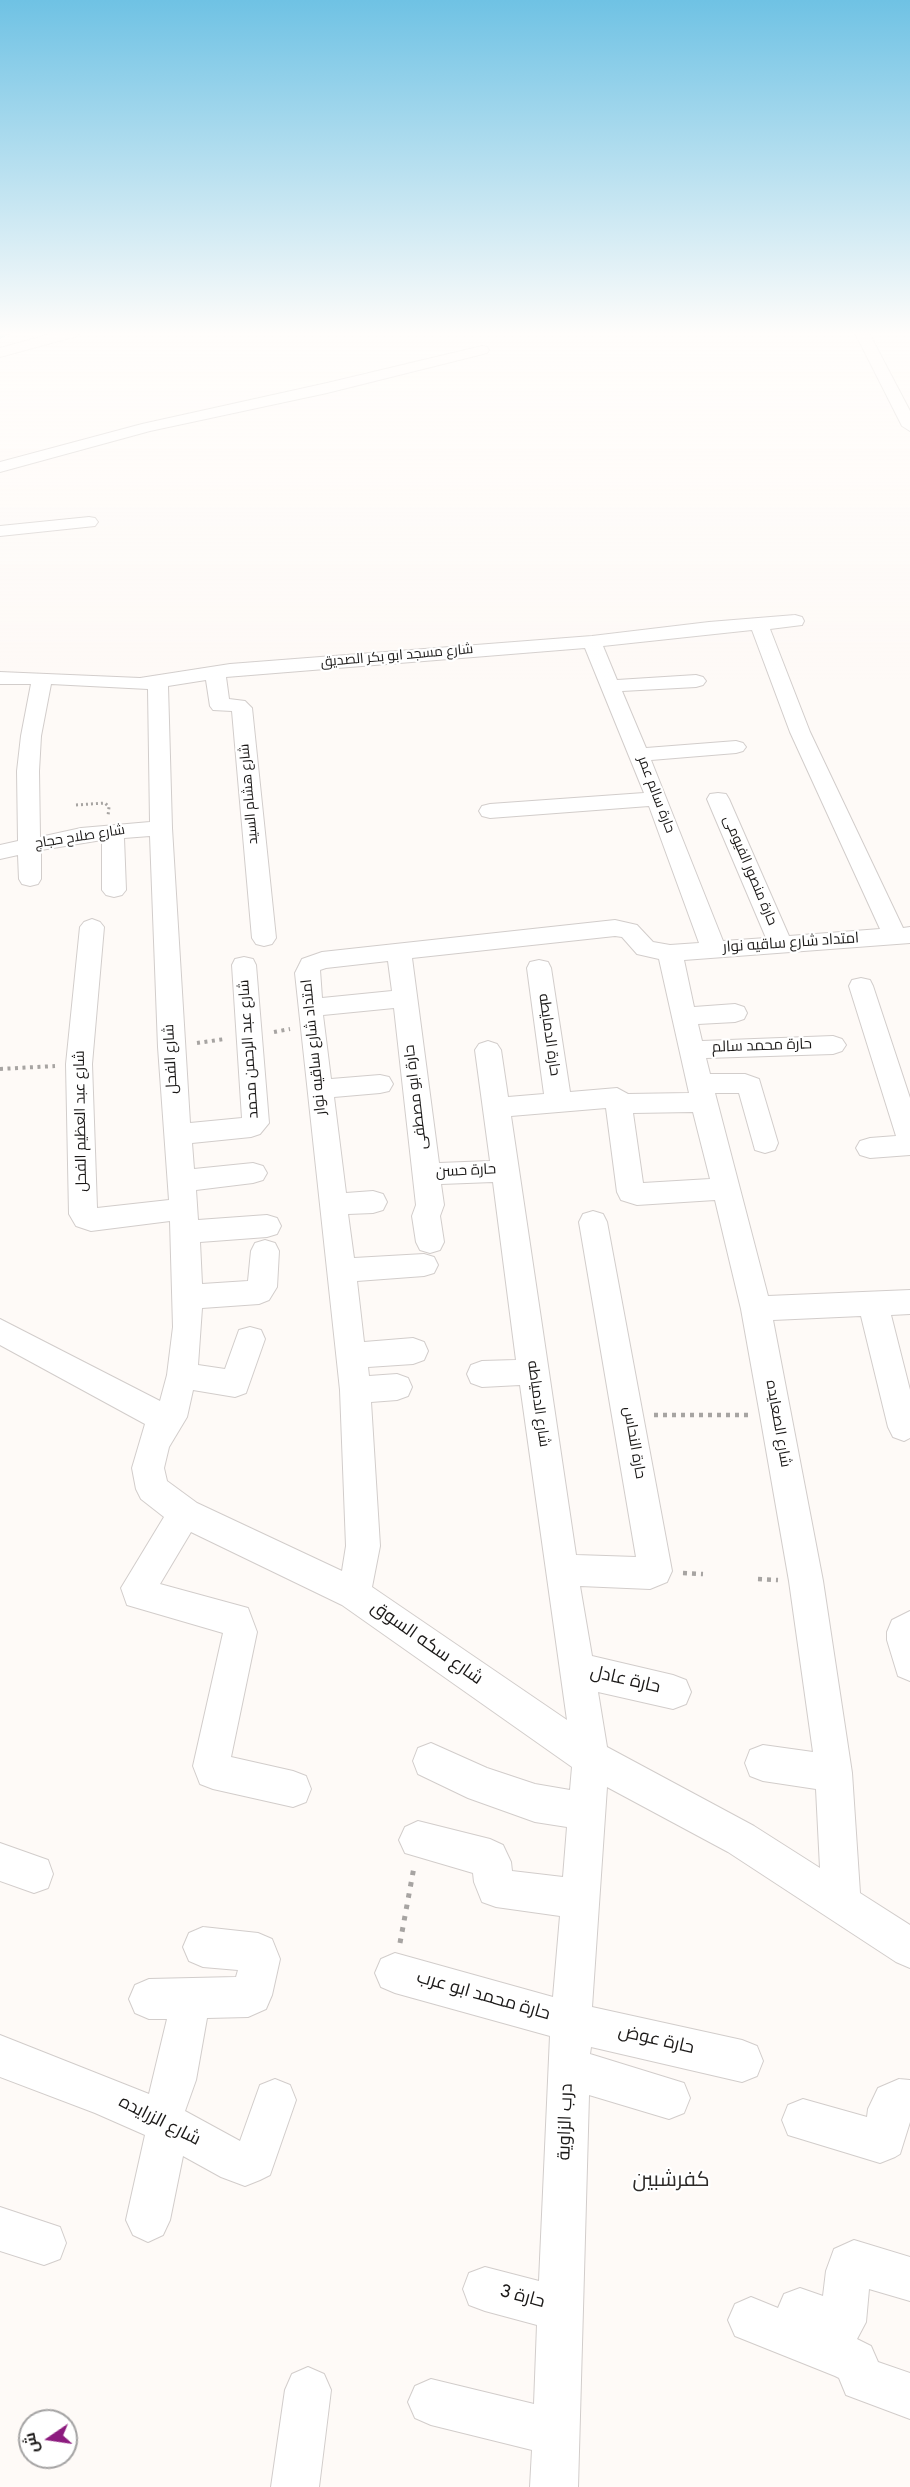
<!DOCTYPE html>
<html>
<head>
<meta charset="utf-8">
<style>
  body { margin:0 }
  #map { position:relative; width:910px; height:2487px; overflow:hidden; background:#fefaf7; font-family:Overpass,Cairo,sans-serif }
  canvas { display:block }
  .north { position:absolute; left:18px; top:2409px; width:60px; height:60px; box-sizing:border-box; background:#fff; border:2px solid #a4a3a3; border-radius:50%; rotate:257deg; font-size:16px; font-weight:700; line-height:24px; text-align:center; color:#1b1918 }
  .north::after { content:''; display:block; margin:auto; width:21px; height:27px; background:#8c1b7e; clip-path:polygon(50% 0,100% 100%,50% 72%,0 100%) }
</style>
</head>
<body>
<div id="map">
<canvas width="910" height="2487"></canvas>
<div class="north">ش</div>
</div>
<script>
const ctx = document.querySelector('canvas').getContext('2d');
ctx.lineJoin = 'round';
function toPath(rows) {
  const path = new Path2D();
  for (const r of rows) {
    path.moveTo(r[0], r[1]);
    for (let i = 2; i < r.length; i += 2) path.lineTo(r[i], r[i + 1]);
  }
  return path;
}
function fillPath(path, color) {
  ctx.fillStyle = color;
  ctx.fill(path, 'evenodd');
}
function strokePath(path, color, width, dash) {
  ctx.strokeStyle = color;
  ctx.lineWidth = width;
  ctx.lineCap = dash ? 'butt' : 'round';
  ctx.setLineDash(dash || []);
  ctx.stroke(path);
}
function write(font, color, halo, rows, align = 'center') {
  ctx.font = font + ' Overpass,Cairo,sans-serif';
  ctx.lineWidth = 4.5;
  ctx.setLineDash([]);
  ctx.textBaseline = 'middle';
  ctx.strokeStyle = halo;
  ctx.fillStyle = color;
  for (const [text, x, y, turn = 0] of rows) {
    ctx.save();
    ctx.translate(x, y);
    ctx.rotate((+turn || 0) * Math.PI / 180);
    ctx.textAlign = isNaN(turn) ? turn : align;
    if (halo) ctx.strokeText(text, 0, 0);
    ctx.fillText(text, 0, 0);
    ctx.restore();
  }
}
const canal = toPath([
  [0,333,12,333,0,339,0,333]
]);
const pathFar3 = toPath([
  [76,805,105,803,109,807,108,816]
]);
const pathFar2 = toPath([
  [274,1032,290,1029],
  [197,1043,225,1039],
  [0,1069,55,1066]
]);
const pathFar1 = toPath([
  [654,1415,748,1415],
  [683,1573,703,1574],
  [758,1579,778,1580]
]);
const path = toPath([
  [400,1943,414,1867]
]);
const minor = toPath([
  [55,333,79,333,77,336,0,357,0,348,55,333],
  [855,333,869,333,910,411,910,431,902,426,855,333],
  [482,346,487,347,489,350,487,353,327,393,150,431,0,472,0,462,142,424,327,383,482,346],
  [89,517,95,518,98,522,95,526,0,536,0,526,89,517],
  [795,615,802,617,804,621,802,625,770,629,810,732,903,928,910,927,910,943,684,960,694,1007,735,1004,744,1007,747,1013,744,1019,735,1022,698,1024,702,1041,833,1036,842,1039,846,1045,842,1051,833,1054,706,1058,710,1074,745,1074,759,1079,778,1143,775,1150,765,1153,755,1150,739,1093,715,1093,768,1296,910,1290,910,1314,891,1315,910,1390,910,1438,904,1441,893,1437,888,1427,861,1316,773,1320,823,1581,852,1773,860,1893,910,1925,910,1968,896,1962,728,1852,607,1787,592,2007,742,2040,757,2046,763,2061,757,2076,742,2082,591,2047,590,2054,684,2083,690,2098,684,2113,669,2119,589,2095,578,2487,530,2487,532,2450,431,2425,415,2418,408,2402,415,2386,431,2379,534,2404,537,2325,485,2311,469,2305,463,2289,469,2273,485,2267,539,2281,550,2036,395,1993,381,1987,375,1973,381,1959,395,1953,553,1997,560,1916,496,1907,482,1902,474,1882,473,1873,405,1853,399,1840,405,1827,418,1821,490,1839,503,1845,511,1862,512,1871,563,1877,567,1827,535,1822,468,1798,418,1774,413,1761,418,1748,431,1743,487,1768,535,1784,570,1790,572,1767,342,1605,191,1532,160,1584,248,1608,257,1632,231,1757,293,1771,306,1776,311,1789,306,1802,293,1807,213,1789,200,1784,193,1766,223,1633,127,1605,121,1588,164,1517,141,1499,136,1489,132,1468,145,1424,0,1345,0,1319,160,1401,167,1375,173,1327,170,1221,91,1231,76,1226,69,1214,66,1064,80,927,84,922,92,919,100,922,104,927,92,1064,97,1208,169,1200,158,1047,150,836,124,838,126,890,122,895,114,897,106,895,102,890,102,840,41,850,41,879,38,884,30,886,22,884,19,879,18,855,0,859,0,845,18,841,17,771,21,736,31,684,0,684,0,672,140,678,230,664,592,636,709,622,795,615],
  [752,630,790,732,880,929,789,936,729,799,726,794,718,793,710,794,707,799,766,938,723,941,651,760,736,753,743,751,746,747,743,743,736,741,646,748,622,691,696,687,703,685,706,681,703,677,696,675,617,680,603,646,752,630],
  [585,648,644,793,490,804,482,806,479,811,482,816,490,818,649,806,699,943,670,945,653,942,637,925,615,920,322,952,302,959,295,973,340,1390,346,1546,342,1571,197,1503,167,1481,164,1468,169,1447,187,1417,193,1390,235,1397,246,1393,265,1339,261,1330,250,1327,239,1330,225,1369,198,1365,202,1308,259,1304,269,1300,277,1287,279,1251,275,1243,265,1240,255,1243,251,1251,248,1281,202,1284,200,1242,267,1237,277,1234,281,1226,277,1218,267,1215,198,1220,196,1190,253,1183,263,1180,267,1173,263,1166,253,1163,194,1169,192,1143,251,1137,260,1134,269,1123,256,965,253,959,244,957,235,959,232,965,242,1118,190,1123,172,828,168,686,206,680,210,706,213,710,232,711,252,938,256,944,264,946,272,944,276,938,252,708,245,701,229,699,226,677,585,648],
  [51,684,148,689,150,822,81,828,40,837,39,771,41,736,51,684],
  [615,936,622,937,637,954,659,959,689,1093,628,1094,617,1088,570,1092,551,968,548,962,539,960,530,962,527,968,544,1094,508,1097,501,1050,497,1044,488,1041,479,1044,475,1050,490,1161,439,1163,412,958,615,936],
  [388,961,392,991,322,998,320,970,326,968,388,961],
  [394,1008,416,1205,412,1216,416,1242,420,1250,430,1253,440,1250,444,1242,440,1216,444,1205,441,1184,493,1182,516,1360,482,1361,471,1365,467,1374,471,1383,482,1387,520,1385,567,1720,372,1587,380,1546,371,1402,397,1400,408,1396,412,1387,408,1378,397,1374,369,1376,368,1367,413,1364,424,1360,428,1351,424,1342,413,1338,364,1342,357,1281,424,1276,434,1273,438,1265,434,1257,424,1254,354,1258,348,1214,373,1213,383,1210,387,1202,383,1194,373,1191,346,1193,334,1097,380,1093,389,1091,393,1084,389,1077,380,1075,331,1079,323,1015,394,1008],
  [606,1108,617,1192,621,1200,637,1205,715,1200,741,1309,760,1415,789,1581,813,1752,763,1745,750,1750,745,1763,750,1776,763,1781,816,1789,820,1868,754,1826,607,1747,598,1692,673,1709,686,1704,691,1692,686,1680,673,1675,592,1656,580,1586,650,1589,667,1582,672,1571,607,1222,603,1214,593,1211,583,1214,579,1222,636,1557,576,1555,511,1116,606,1108],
  [693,1112,710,1179,643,1183,633,1113,693,1112],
  [861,978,870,980,873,986,910,1098,910,1155,870,1158,860,1155,856,1148,860,1141,870,1138,896,1136,849,986,852,980,861,978],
  [910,1611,910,1681,898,1676,887,1640,887,1632,892,1620,910,1611],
  [0,1843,48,1860,53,1874,48,1888,34,1893,0,1881,0,1843],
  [203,1927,258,1933,272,1939,280,1959,272,1995,266,2009,248,2017,207,2018,196,2080,185,2111,240,2141,260,2085,275,2079,290,2085,296,2100,270,2175,260,2180,245,2186,221,2177,183,2156,170,2220,163,2235,148,2242,133,2235,126,2220,145,2135,95,2113,0,2077,0,2035,149,2094,167,2019,149,2019,135,2013,129,1999,135,1985,149,1979,236,1977,238,1970,203,1967,189,1961,183,1947,189,1933,203,1927],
  [899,2079,910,2080,910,2122,900,2154,895,2157,880,2163,788,2135,782,2120,788,2105,803,2099,867,2117,868,2109,878,2088,899,2079],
  [0,2207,60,2227,66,2243,60,2259,44,2265,0,2251,0,2207],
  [854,2240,910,2257,910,2301,869,2289,866,2322,857,2339,871,2346,878,2362,910,2373,910,2419,846,2395,839,2378,835,2376,735,2336,728,2320,735,2304,751,2297,778,2308,784,2294,800,2288,823,2296,826,2271,834,2249,854,2240],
  [308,2367,324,2374,331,2390,319,2487,271,2487,285,2390,292,2374,308,2367]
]);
const farStreetnames = [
  ["شارع مسجد ابو بكر الصديق",397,657,-5],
  ["شارع هشام السيد",250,794,-95],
  ["حارة سالم عمر",655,795,69],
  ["شارع صلاح حجاج",80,838,-9],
  ["حارة منصور الفيومى",749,871,67]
];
const streetNames = [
  ["امتداد شارع ساقيه نوار",791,944,-4],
  ["حارة الدمايطه",548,1035,82],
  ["امتداد شارع ساقيه نوار",315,1047,-96],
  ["حارة محمد سالم",762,1047,-2],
  ["شارع عبد الرحمن محمد",250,1049,-94],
  ["شارع الفحل",172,1059,-93],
  ["حارة ابو مصطفى",417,1097,-97],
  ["شارع عبد العظيم الفحل",82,1121,-91],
  ["حارة حسن",466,1172,-3],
  ["شارع الدمياطه",537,1404,82],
  ["شارع الصعايده",777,1424,80],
  ["حارة النحاس",633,1443,80]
];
const nearStreetnames = [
  ["شارع سكه السوق",426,1644,35],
  ["حارة عادل",625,1681,13],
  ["حارة محمد ابو عرب",483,1997,16],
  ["حارة عوض",656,2041,13],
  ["شارع الزرايده",159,2122,27],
  ["درب الزاوية",567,2122,-88],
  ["حارة 3",522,2298,15]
];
const nearQuarternames = [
  ["كفرشبين",671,2182]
];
fillPath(canal, '#5ad6de');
strokePath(minor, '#d2cdcb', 2);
strokePath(pathFar3, '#a7a4a2', 3, [2, 3]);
strokePath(pathFar2, '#a7a4a2', 4, [3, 4.5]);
strokePath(pathFar1, '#a7a4a2', 4.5, [4, 5]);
strokePath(path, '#a7a4a2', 5, [4.5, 7]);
fillPath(minor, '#fff');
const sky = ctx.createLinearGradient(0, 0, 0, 681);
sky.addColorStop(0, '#6fc2e4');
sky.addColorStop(0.49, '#fffdfb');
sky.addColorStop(1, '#fffdfb00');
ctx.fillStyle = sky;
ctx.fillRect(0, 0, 910, 681);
write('14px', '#1b1918', '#fff', farStreetnames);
write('15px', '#1b1918', '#fff', streetNames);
write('18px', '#1b1918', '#fff', nearStreetnames);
write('21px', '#2e2b29', '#fff', nearQuarternames);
</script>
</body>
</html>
